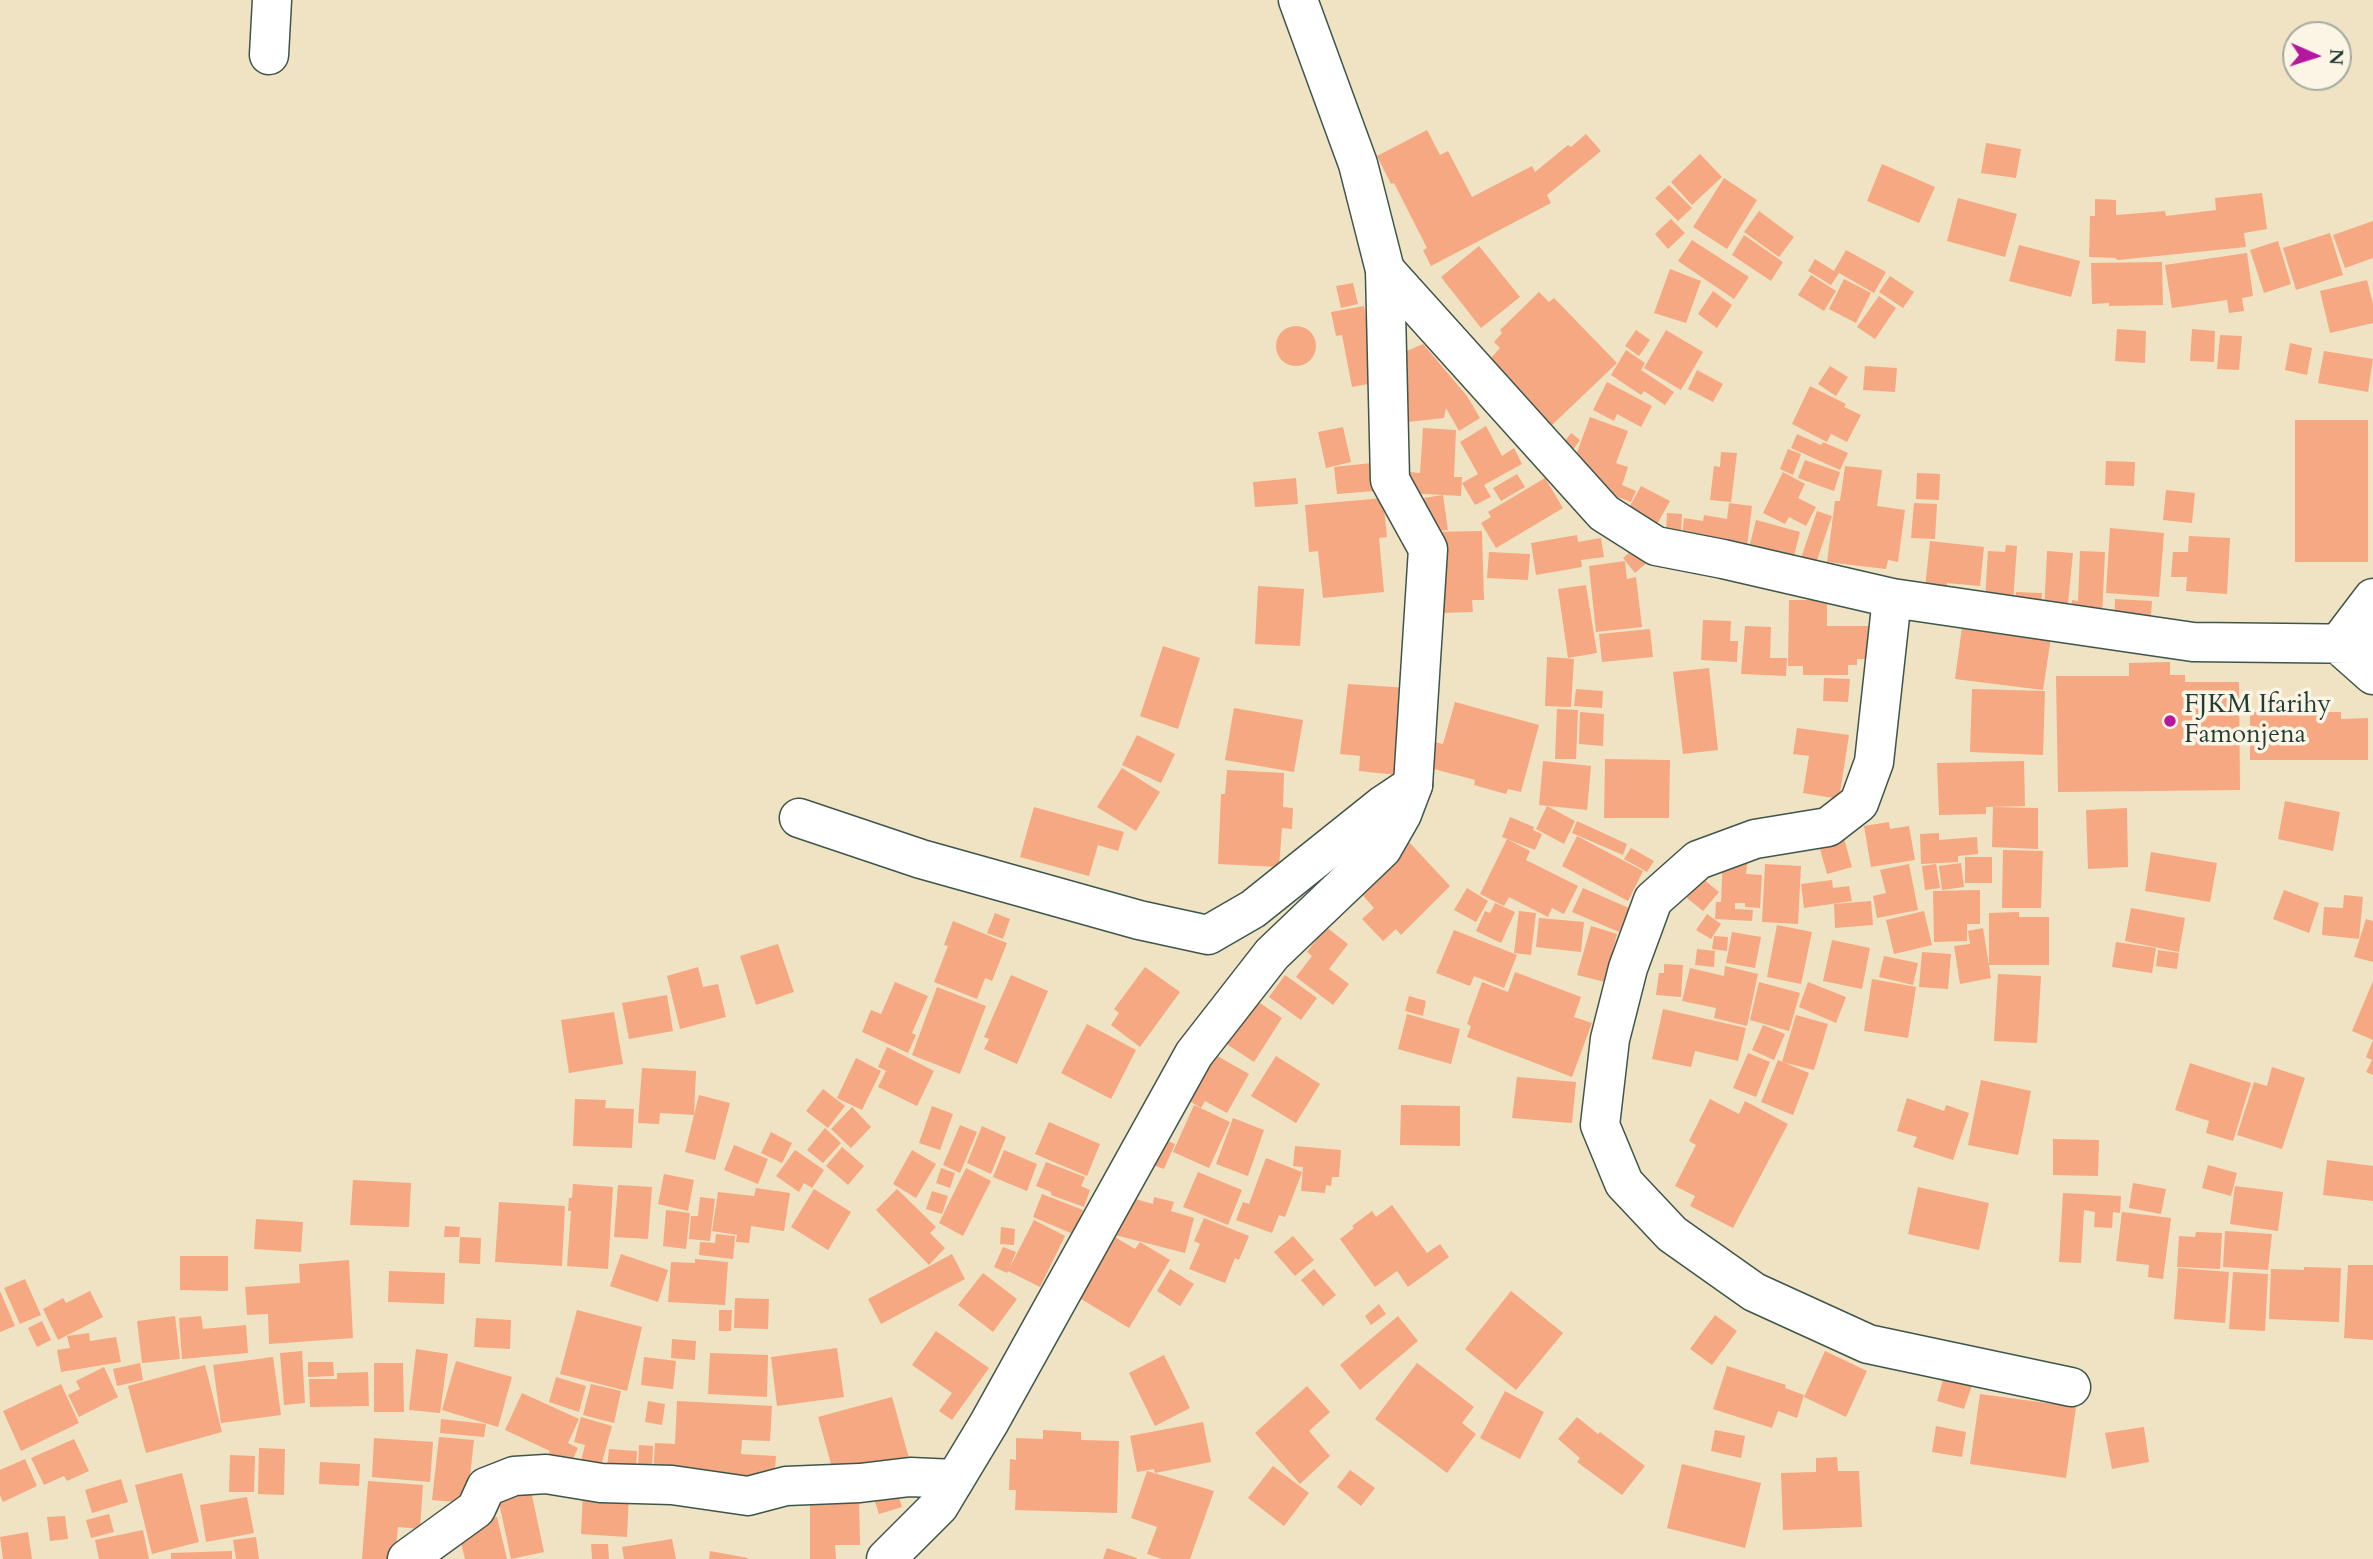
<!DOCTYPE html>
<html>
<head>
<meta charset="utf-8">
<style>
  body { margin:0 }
  #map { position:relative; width:2373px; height:1559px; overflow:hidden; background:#efe3c4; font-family:Cardo,serif }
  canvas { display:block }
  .north { position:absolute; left:2282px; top:21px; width:70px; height:70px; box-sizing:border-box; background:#fcf5e5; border:2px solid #a4ab9e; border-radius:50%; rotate:93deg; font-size:19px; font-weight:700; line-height:28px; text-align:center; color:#1f3d34 }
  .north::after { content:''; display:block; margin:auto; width:24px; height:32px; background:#b5179e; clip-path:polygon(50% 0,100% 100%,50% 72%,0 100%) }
</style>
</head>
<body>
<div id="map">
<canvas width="2373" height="1559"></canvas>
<div class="north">N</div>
</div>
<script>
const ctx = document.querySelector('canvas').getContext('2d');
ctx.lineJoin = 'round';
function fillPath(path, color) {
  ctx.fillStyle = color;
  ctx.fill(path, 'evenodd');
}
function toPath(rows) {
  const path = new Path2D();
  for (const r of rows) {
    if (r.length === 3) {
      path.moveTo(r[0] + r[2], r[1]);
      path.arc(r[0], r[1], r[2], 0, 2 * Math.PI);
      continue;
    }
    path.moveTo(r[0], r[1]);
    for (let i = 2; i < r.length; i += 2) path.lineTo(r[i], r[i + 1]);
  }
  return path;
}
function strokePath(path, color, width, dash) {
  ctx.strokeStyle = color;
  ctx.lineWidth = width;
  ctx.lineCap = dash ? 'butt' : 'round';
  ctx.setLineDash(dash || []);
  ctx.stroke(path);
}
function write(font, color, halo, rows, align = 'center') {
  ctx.font = font + ' Cardo,serif';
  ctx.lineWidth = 7;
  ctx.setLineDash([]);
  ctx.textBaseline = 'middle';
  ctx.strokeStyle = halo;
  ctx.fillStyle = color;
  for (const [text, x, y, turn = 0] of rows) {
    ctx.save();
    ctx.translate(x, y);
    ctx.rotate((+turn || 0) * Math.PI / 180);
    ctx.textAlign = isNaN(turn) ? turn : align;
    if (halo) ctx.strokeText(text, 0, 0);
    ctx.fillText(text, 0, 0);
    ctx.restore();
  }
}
const building = toPath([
  [1427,130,1440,155,1448,151,1472,197,1532,166,1535,172,1568,145,1571,147,1586,134,1601,151,1547,195,1551,203,1431,266,1423,250,1427,248,1394,183,1391,184,1377,156],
  [1986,143,2021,149,2016,178,1981,173],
  [1700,154,1722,177,1692,205,1671,182],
  [1882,164,1935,187,1919,223,1867,201],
  [1724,178,1757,200,1727,249,1693,227],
  [1669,185,1692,208,1678,221,1655,198],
  [2262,193,2267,229,2244,233,2246,247,2118,260,2115,258,2089,257,2090,216,2095,216,2095,199,2116,200,2116,215,2165,211,2166,216,2216,210,2215,198],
  [1958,198,2017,214,2005,257,1947,241],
  [1759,211,1794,237,1779,257,1744,232],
  [1671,219,1685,233,1668,249,1655,234],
  [2373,221,2373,258,2345,268,2333,235],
  [2330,233,2343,275,2296,290,2283,248],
  [1744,235,1783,262,1771,281,1732,255],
  [1692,240,1749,277,1734,299,1678,261],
  [2278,241,2291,284,2264,293,2250,250],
  [2019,245,2080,261,2071,297,2009,281],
  [1479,246,1520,297,1481,328,1441,277],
  [1846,250,1886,272,1874,293,1839,273,1831,285,1808,271,1815,259,1834,271],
  [2247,253,2253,296,2242,298,2244,311,2229,313,2227,300,2172,308,2165,265],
  [2162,262,2163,305,2109,306,2109,303,2092,304,2091,263],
  [1670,269,1701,281,1686,323,1654,313],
  [1811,275,1836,291,1824,311,1798,295],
  [1890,276,1914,292,1903,308,1879,292],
  [1844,279,1871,293,1856,323,1829,309],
  [2367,280,2373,304,2373,323,2330,333,2320,291],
  [1353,283,1358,304,1341,308,1336,286],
  [1713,291,1732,305,1717,328,1698,314],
  [1539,292,1549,302,1554,298,1617,363,1552,425,1489,360,1500,348,1494,342,1502,333,1500,330],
  [1879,296,1896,308,1875,339,1857,327],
  [1364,306,1378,382,1352,387,1342,335,1336,336,1331,312],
  [1296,346,20],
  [2117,329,2146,331,2145,363,2115,361],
  [2192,329,2215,331,2214,362,2190,361],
  [1636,330,1650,340,1639,356,1625,346],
  [1666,330,1703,352,1681,390,1644,368],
  [2220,335,2242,336,2239,370,2217,369],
  [2290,343,2312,348,2307,375,2285,370],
  [1423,344,1467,396,1480,418,1459,431,1446,408,1444,418,1399,423,1395,356],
  [1626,350,1645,363,1641,370,1674,392,1665,405,1644,391,1641,395,1611,375],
  [2324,351,2373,359,2368,392,2318,383],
  [1830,366,1848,377,1836,396,1818,384],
  [1865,366,1897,368,1895,392,1863,390],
  [1697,370,1723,384,1713,402,1688,389],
  [1607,382,1652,406,1641,427,1617,414,1614,421,1593,410],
  [1810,386,1846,404,1844,407,1861,415,1847,442,1831,434,1827,442,1792,424],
  [1590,417,1628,431,1616,463,1628,467,1622,485,1636,491,1631,502,1583,484,1572,466],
  [2295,420,2368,420,2368,562,2295,562],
  [1486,426,1502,456,1514,448,1522,464,1484,485,1491,497,1475,505,1462,483,1478,474,1460,442],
  [1343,427,1351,462,1326,468,1318,432],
  [1423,428,1456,430,1454,477,1462,477,1461,496,1408,493,1409,472,1420,473],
  [1571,433,1580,440,1567,458,1558,450],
  [1797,434,1821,445,1823,442,1848,453,1840,470,1791,448],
  [1788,449,1801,454,1793,475,1780,469],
  [1721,452,1737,453,1731,502,1710,500,1714,466,1720,467],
  [1805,460,1840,472,1834,491,1798,478],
  [2106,461,2135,462,2134,486,2105,485],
  [1371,463,1374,491,1337,494,1334,467],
  [1845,466,1882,470,1877,506,1905,510,1898,562,1888,560,1886,569,1827,562,1835,501,1840,501],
  [1783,472,1805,484,1798,498,1816,507,1806,526,1789,517,1785,524,1763,513],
  [1917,473,1940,474,1939,500,1916,499],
  [1517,474,1525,487,1501,501,1493,488],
  [1296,478,1298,504,1255,507,1253,482],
  [1545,478,1563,508,1496,548,1481,523,1491,517,1488,512],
  [1641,486,1670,501,1655,528,1626,513],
  [2166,490,2195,493,2192,523,2163,520],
  [1443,495,1448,530,1422,533,1417,499],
  [1383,498,1387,537,1379,538,1384,592,1323,598,1318,551,1309,552,1305,505],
  [1729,503,1752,506,1746,554,1682,538,1684,518,1703,521,1704,515,1727,519],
  [1914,503,1937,504,1935,539,1911,538],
  [1817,511,1832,516,1815,566,1800,561],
  [1667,513,1682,514,1681,532,1666,531],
  [1756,520,1800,532,1792,564,1748,552],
  [2110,528,2164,533,2159,597,2106,593],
  [1482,531,1484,600,1472,600,1473,612,1438,613,1435,532],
  [1577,535,1578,542,1601,538,1604,557,1581,560,1582,567,1536,575,1531,543],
  [2189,536,2230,538,2227,594,2186,591,2187,577,2171,577,2173,552,2188,552],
  [1930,541,1984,547,1980,586,1947,583,1946,599,1924,597],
  [1639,544,1651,559,1635,573,1623,558],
  [2006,545,2017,546,2013,603,1985,601,1988,551,2005,552],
  [2047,551,2073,553,2067,614,2044,613],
  [2080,551,2105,552,2102,617,2071,616,2072,600,2078,601],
  [1489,552,1530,554,1528,580,1487,578],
  [1625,561,1627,579,1636,577,1642,627,1596,632,1589,566],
  [1586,585,1597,653,1568,658,1558,589],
  [1258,586,1304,589,1300,646,1255,644],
  [2016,592,2042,593,2041,613,2015,612],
  [2115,599,2152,601,2150,630,2114,628],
  [1789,600,1827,600,1827,626,1869,626,1868,659,1857,659,1857,665,1848,665,1848,675,1803,675,1803,666,1788,666],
  [1703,620,1731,621,1730,641,1738,641,1737,662,1701,660],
  [1963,620,2052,631,2043,690,1955,679],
  [1745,626,1771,627,1770,658,1787,658,1786,676,1741,674],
  [1650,629,1653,657,1602,662,1599,634],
  [1163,646,1200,658,1178,729,1140,716],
  [1547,657,1574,659,1571,707,1545,706],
  [2170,662,2170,675,2185,675,2185,682,2239,682,2240,790,2058,792,2056,676,2129,676,2129,663],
  [1709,668,1718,750,1683,754,1673,672],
  [1824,678,1850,679,1848,702,1823,701],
  [1348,684,1408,688,1398,775,1359,771,1360,756,1340,754],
  [1576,689,1603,691,1602,708,1574,706],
  [1972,689,2045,691,2043,755,1970,752],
  [1455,702,1539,725,1521,792,1508,789,1506,794,1474,785,1475,780,1423,766,1430,741,1443,744],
  [1234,708,1303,720,1294,772,1225,760],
  [1557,709,1578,710,1576,759,1555,759],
  [1580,712,1604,714,1603,746,1579,744],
  [2250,712,2341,712,2341,719,2368,718,2368,760,2250,760],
  [1797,728,1849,735,1839,799,1803,793,1809,756,1793,754],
  [1137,735,1175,754,1161,783,1122,765],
  [1605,759,1670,760,1669,818,1604,818],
  [1543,761,1591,766,1587,810,1539,805],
  [2024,761,2025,806,1986,807,1986,814,1939,815,1937,763],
  [1122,768,1160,792,1136,831,1097,807],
  [1227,770,1284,773,1283,807,1293,808,1292,829,1282,828,1279,867,1218,864,1221,794,1225,794],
  [2285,801,2340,812,2333,851,2278,839],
  [1547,806,1575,821,1564,844,1536,829],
  [1034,807,1124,832,1118,851,1098,845,1089,876,1020,857],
  [1993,807,2038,808,2038,849,1992,847],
  [2127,808,2128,867,2088,869,2086,810],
  [1510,817,1534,827,1533,830,1542,834,1535,850,1502,837],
  [1577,821,1627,844,1623,855,1572,833],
  [1889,822,1890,829,1909,826,1915,860,1871,867,1864,826],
  [1842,831,1852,867,1827,874,1817,838],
  [1939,833,1939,840,1977,837,1978,854,1958,856,1958,862,1921,864,1920,834],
  [1577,836,1643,871,1628,901,1562,866],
  [1507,839,1530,851,1526,860,1578,886,1564,914,1552,908,1548,917,1509,897,1504,906,1480,894],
  [1408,841,1450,886,1401,935,1396,929,1383,941,1362,919,1374,908,1358,890],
  [1631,848,1654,861,1647,872,1624,859],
  [2003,850,2043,851,2041,908,2002,908],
  [2151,852,2217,863,2210,902,2145,891],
  [1723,856,1748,858,1746,874,1762,875,1760,908,1745,907,1745,903,1735,903,1735,909,1753,910,1752,921,1715,919,1716,902,1721,902],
  [1965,857,1992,857,1992,883,1965,883],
  [1961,863,1964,887,1942,890,1939,866],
  [1765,864,1801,866,1798,924,1762,922],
  [1909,864,1918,910,1877,918,1873,896,1886,893,1880,870],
  [1936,864,1940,888,1925,890,1922,866],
  [1702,878,1719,892,1703,911,1687,898],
  [1832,880,1833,888,1849,886,1852,901,1804,908,1801,884],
  [1467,888,1488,901,1476,922,1454,910],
  [1583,888,1629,908,1619,932,1572,912],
  [1980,890,1980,924,1967,924,1967,941,1934,942,1933,891],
  [2284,890,2319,903,2309,933,2273,919],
  [2344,895,2363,897,2359,939,2322,935,2324,907,2343,908],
  [1871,901,1873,925,1835,928,1834,904],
  [1495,903,1515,912,1501,943,1476,931,1485,911,1490,913],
  [2131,908,2185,918,2179,952,2125,941],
  [1519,911,1536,913,1531,955,1514,953],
  [1924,911,1932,945,1894,954,1886,920],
  [2019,912,2019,917,2049,917,2049,965,1989,965,1989,913],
  [995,913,1010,919,1003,939,987,933],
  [1707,914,1721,924,1711,939,1696,930],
  [1539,918,1584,922,1581,952,1536,947],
  [2366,919,2373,921,2373,962,2354,957],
  [953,921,1007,943,992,981,985,978,977,999,934,982,948,946,944,945],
  [1777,925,1812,932,1801,984,1767,977],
  [1591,926,1617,934,1605,982,1577,975],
  [1326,927,1348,944,1329,969,1349,984,1333,1005,1296,977,1312,956,1307,952],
  [1983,928,1991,978,1960,984,1954,946,1970,944,1968,931],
  [1454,930,1517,955,1504,988,1474,976,1470,986,1436,973],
  [1732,932,1761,937,1755,968,1726,963],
  [1714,936,1728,937,1727,951,1712,949],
  [1832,940,1870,948,1862,989,1823,981],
  [2116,942,2156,948,2152,973,2112,967],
  [778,944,794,992,756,1005,740,956],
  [1697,949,1715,951,1714,967,1695,965],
  [2158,950,2179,953,2177,969,2156,966],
  [1922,952,1951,954,1948,989,1919,987],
  [1884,956,1918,963,1913,985,1879,977],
  [1664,964,1683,965,1681,997,1656,995,1659,973,1664,973],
  [1725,966,1758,974,1747,1026,1714,1018,1716,1008,1682,1001,1690,968,1724,976],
  [698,967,703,987,718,984,726,1017,680,1029,667,976],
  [1145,967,1180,992,1140,1047,1111,1025,1119,1013,1114,1009],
  [1515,972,1581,997,1574,1017,1592,1023,1572,1077,1467,1037,1471,1026,1467,1024,1482,982,1508,992],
  [1998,974,2041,976,2037,1043,1994,1041],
  [1011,975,1048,991,1017,1064,984,1049,989,1039,984,1037],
  [1285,975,1317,998,1301,1020,1269,997],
  [1872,979,1916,987,1908,1038,1864,1031],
  [2373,981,2373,1075,2366,1072,2372,1060,2366,1057,2373,1040,2352,1031],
  [895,982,928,996,912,1033,916,1035,908,1053,862,1032,871,1010,881,1014],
  [1759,982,1800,993,1789,1031,1750,1020],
  [1808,982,1846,997,1836,1023,1799,1007],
  [937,987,986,1006,960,1074,912,1055],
  [667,995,673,1031,629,1039,622,1003],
  [1409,996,1426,1001,1423,1016,1405,1011],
  [1251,997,1282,1018,1254,1062,1222,1041],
  [1663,1009,1746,1028,1738,1061,1695,1051,1691,1067,1652,1059],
  [614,1012,623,1064,569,1073,561,1020],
  [1407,1014,1460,1029,1451,1064,1398,1049],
  [1796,1015,1828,1024,1814,1070,1782,1062],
  [1087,1024,1136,1050,1111,1099,1061,1073],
  [1763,1025,1785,1034,1774,1060,1752,1050],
  [887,1047,934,1071,917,1106,878,1087,886,1071,878,1067],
  [1207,1050,1249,1074,1227,1113,1205,1101,1201,1108,1181,1096],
  [1748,1053,1770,1062,1756,1097,1733,1088],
  [1276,1056,1320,1084,1296,1123,1251,1096],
  [856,1058,881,1071,862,1110,837,1098],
  [1778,1060,1809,1073,1793,1115,1761,1102],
  [2190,1063,2251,1083,2233,1141,2206,1133,2209,1121,2175,1110],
  [2272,1067,2305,1078,2282,1149,2237,1135,2254,1082,2267,1086],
  [642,1068,696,1071,694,1115,699,1095,730,1103,715,1160,685,1152,694,1115,660,1113,659,1124,638,1123],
  [1517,1077,1576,1082,1572,1123,1512,1118],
  [1981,1080,2031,1091,2018,1155,1968,1145],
  [823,1089,845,1106,828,1128,806,1111],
  [1907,1098,1944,1111,1946,1105,1969,1113,1953,1160,1913,1147,1917,1137,1897,1131],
  [575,1099,606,1100,605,1108,634,1109,632,1148,573,1146],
  [1710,1099,1739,1114,1745,1101,1788,1124,1733,1228,1690,1206,1695,1196,1675,1186,1696,1145,1689,1141],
  [1194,1105,1230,1122,1209,1168,1173,1152],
  [1401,1105,1460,1106,1460,1146,1400,1145],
  [932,1106,953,1114,940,1150,919,1143],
  [852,1107,871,1127,851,1148,831,1129],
  [1233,1118,1264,1130,1248,1176,1216,1164],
  [1049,1122,1100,1144,1087,1176,1035,1154],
  [960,1125,977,1132,960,1173,943,1165],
  [982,1126,1006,1137,991,1174,967,1163],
  [825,1128,841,1143,823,1163,807,1150],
  [771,1132,792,1143,782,1163,761,1153],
  [1159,1137,1175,1144,1164,1169,1148,1163],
  [2053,1139,2099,1140,2098,1176,2053,1175],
  [734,1145,768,1159,758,1184,724,1170],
  [1295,1146,1341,1150,1339,1177,1332,1177,1331,1186,1326,1185,1325,1193,1301,1191,1303,1167,1293,1166],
  [842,1147,864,1166,848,1185,826,1166],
  [795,1150,824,1170,812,1188,804,1183,799,1192,776,1176],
  [912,1150,936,1164,916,1198,893,1184],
  [1004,1150,1037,1164,1027,1191,993,1177],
  [1266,1158,1302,1172,1285,1217,1279,1215,1272,1233,1236,1220,1243,1202,1249,1204],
  [2327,1160,2373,1166,2373,1201,2323,1195],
  [1046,1162,1085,1177,1081,1186,1090,1190,1084,1207,1051,1195,1051,1192,1036,1186],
  [2208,1165,2237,1173,2231,1196,2202,1188],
  [941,1168,955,1173,950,1188,936,1183],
  [966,1168,991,1181,963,1236,939,1223],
  [1198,1172,1242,1190,1228,1225,1183,1207],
  [664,1174,694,1180,688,1211,658,1204],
  [353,1180,411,1183,409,1227,350,1225],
  [2133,1183,2166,1189,2161,1214,2129,1208],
  [573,1184,613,1187,608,1269,567,1266,571,1211,568,1211,569,1198,572,1198],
  [618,1185,652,1187,648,1239,614,1237],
  [2235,1186,2283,1192,2278,1231,2230,1224],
  [1918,1187,1989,1203,1979,1250,1908,1234],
  [756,1188,790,1193,784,1231,751,1226,749,1243,736,1242,737,1235,712,1231,718,1192,754,1196],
  [814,1189,851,1212,828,1250,791,1227],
  [897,1189,936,1227,930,1233,945,1248,929,1265,876,1210],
  [932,1191,948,1196,942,1214,926,1209],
  [2063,1193,2121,1196,2120,1213,2113,1212,2112,1228,2094,1227,2095,1212,2084,1210,2081,1263,2059,1262],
  [1042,1194,1083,1210,1073,1234,1033,1217],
  [1125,1196,1153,1204,1154,1197,1174,1202,1171,1211,1194,1218,1185,1253,1115,1235],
  [700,1197,715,1199,710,1241,689,1239,691,1216,698,1216],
  [499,1202,565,1206,562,1266,495,1262],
  [1392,1205,1427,1253,1440,1244,1449,1257,1408,1287,1397,1271,1375,1287,1340,1239,1354,1228,1352,1226,1372,1211,1376,1217],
  [666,1210,690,1213,686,1249,663,1246],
  [2122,1212,2171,1218,2163,1279,2148,1277,2149,1265,2116,1261],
  [1204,1218,1249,1236,1239,1260,1235,1258,1225,1283,1189,1269,1200,1244,1194,1241],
  [256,1219,303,1222,301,1252,254,1249],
  [1034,1220,1065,1236,1040,1287,1008,1271,1007,1273,994,1267,1003,1247,1016,1252,1009,1269],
  [445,1226,460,1227,459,1237,444,1237],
  [1001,1227,1015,1229,1014,1245,1000,1244],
  [1105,1231,1135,1249,1140,1242,1170,1260,1129,1328,1068,1291],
  [2225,1231,2272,1234,2268,1270,2223,1267],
  [2196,1232,2222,1233,2220,1269,2177,1267,2179,1236,2195,1237],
  [716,1234,735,1236,733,1259,699,1255,700,1242,715,1243],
  [1293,1236,1314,1260,1295,1276,1274,1252],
  [460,1237,481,1238,480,1264,459,1263],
  [621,1254,668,1270,658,1302,610,1286],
  [952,1254,965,1279,881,1324,868,1299],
  [180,1256,228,1256,228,1291,180,1290],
  [695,1259,728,1262,725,1305,668,1302,671,1262,695,1263],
  [349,1260,353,1338,269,1344,268,1314,247,1315,245,1287,300,1283,299,1264],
  [2348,1265,2373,1265,2373,1340,2344,1338],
  [2304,1267,2341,1268,2339,1322,2269,1319,2271,1269,2304,1270],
  [2178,1268,2229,1272,2225,1323,2174,1319],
  [1170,1269,1194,1284,1180,1306,1157,1291],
  [1314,1269,1336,1295,1323,1306,1301,1280],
  [389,1271,445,1273,444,1304,388,1302],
  [2233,1272,2268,1274,2265,1331,2229,1329],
  [983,1273,1017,1299,993,1332,958,1305],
  [25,1279,41,1315,20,1324,4,1288],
  [0,1291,15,1326,0,1332],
  [90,1291,103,1317,58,1340,43,1309,63,1298,66,1303],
  [1511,1291,1563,1333,1516,1390,1465,1349],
  [735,1298,769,1299,768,1329,734,1328],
  [1379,1304,1386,1314,1371,1325,1365,1316],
  [577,1310,642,1327,627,1391,560,1374],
  [719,1310,732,1310,731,1331,719,1331],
  [1715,1315,1737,1331,1712,1365,1690,1349],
  [175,1316,180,1359,142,1363,137,1321],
  [201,1316,203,1329,246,1325,248,1353,182,1359,179,1318],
  [1398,1316,1418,1341,1360,1390,1340,1365],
  [476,1318,511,1320,510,1349,474,1347],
  [42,1321,51,1340,37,1347,28,1328],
  [936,1331,989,1368,952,1420,939,1411,952,1393,912,1365],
  [89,1333,90,1341,116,1337,121,1362,61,1372,57,1350,70,1348,67,1336],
  [672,1339,696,1341,695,1360,671,1358],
  [837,1348,844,1397,777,1406,771,1357],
  [416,1349,448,1354,440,1413,409,1410],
  [302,1351,305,1403,284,1405,280,1353],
  [1825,1351,1867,1371,1846,1417,1804,1397],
  [710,1353,768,1355,767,1397,708,1394],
  [1164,1355,1190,1408,1155,1426,1129,1373],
  [273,1357,281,1415,221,1423,213,1365],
  [644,1357,676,1361,673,1389,641,1385],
  [456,1361,512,1377,498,1427,442,1410],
  [308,1362,333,1362,334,1376,308,1377],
  [140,1363,143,1380,117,1386,113,1369],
  [374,1363,403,1363,404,1412,374,1412],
  [1417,1363,1474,1407,1462,1423,1476,1434,1447,1473,1375,1419],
  [205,1365,222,1432,146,1453,128,1386],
  [1727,1366,1786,1385,1785,1388,1804,1395,1797,1418,1778,1411,1772,1428,1713,1409],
  [104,1367,118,1397,79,1417,68,1395,80,1389,76,1381],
  [368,1372,369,1406,310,1407,309,1379,337,1379,337,1373],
  [1945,1373,1973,1382,1964,1409,1937,1401],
  [556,1377,586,1386,579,1412,549,1402],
  [61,1384,79,1423,21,1451,3,1411],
  [591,1384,621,1391,614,1423,583,1415],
  [1307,1386,1330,1412,1309,1431,1330,1456,1300,1484,1255,1433],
  [1505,1391,1544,1412,1520,1459,1480,1438],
  [522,1393,579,1419,568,1443,578,1448,566,1474,544,1464,550,1451,505,1430],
  [1980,1394,2076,1407,2066,1478,1970,1464],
  [892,1397,910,1462,836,1482,818,1417],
  [648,1401,665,1404,662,1425,645,1422],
  [677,1401,772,1406,770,1441,742,1440,741,1454,776,1456,774,1484,653,1477,655,1443,675,1444],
  [581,1417,612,1426,601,1466,581,1461,585,1445,574,1442],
  [1577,1417,1598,1434,1600,1432,1645,1466,1622,1495,1577,1462,1580,1458,1558,1439],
  [441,1419,486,1424,484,1437,440,1433],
  [1203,1422,1211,1462,1155,1473,1154,1469,1137,1472,1130,1436],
  [1936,1426,1966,1432,1962,1457,1932,1452],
  [2144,1427,2149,1462,2112,1469,2105,1433],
  [1043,1430,1081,1432,1081,1440,1119,1441,1117,1513,1015,1510,1016,1490,1009,1490,1010,1459,1016,1460,1016,1438,1043,1439],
  [1715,1430,1745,1436,1741,1458,1711,1451],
  [439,1437,474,1440,467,1503,432,1500],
  [374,1438,433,1442,430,1482,372,1477],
  [74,1439,89,1471,67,1481,64,1476,44,1485,31,1458],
  [639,1445,653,1446,652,1471,638,1470],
  [259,1448,285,1449,284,1495,258,1494],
  [609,1449,637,1451,636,1470,607,1468],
  [230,1455,255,1456,254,1492,229,1492],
  [1837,1457,1838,1471,1859,1471,1862,1527,1783,1530,1781,1473,1816,1472,1816,1458],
  [25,1459,37,1486,3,1502,0,1495,0,1470],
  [320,1462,360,1464,359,1486,319,1484],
  [1682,1464,1761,1483,1745,1548,1667,1528],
  [1273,1466,1309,1493,1284,1526,1248,1498],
  [1350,1470,1375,1488,1361,1506,1337,1487],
  [1147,1471,1214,1491,1190,1559,1162,1559,1147,1554,1157,1527,1131,1518],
  [182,1473,199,1542,152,1554,135,1485],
  [121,1479,128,1502,92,1513,85,1490],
  [368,1481,423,1485,420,1529,398,1527,395,1559,362,1559],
  [894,1482,902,1507,879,1514,871,1489],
  [530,1486,544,1552,511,1559,497,1493],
  [583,1492,629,1494,627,1537,581,1534],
  [859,1494,860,1545,835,1545,836,1559,810,1559,810,1503],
  [247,1497,254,1533,206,1542,200,1505],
  [109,1514,114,1532,91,1538,86,1520],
  [65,1516,68,1539,50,1541,47,1517],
  [497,1517,507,1559,465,1559,457,1527],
  [143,1530,149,1559,99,1559,95,1540],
  [28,1532,32,1559,3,1559,0,1537],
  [256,1537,259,1559,236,1559,233,1540],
  [672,1539,676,1559,624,1559,622,1547],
  [591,1544,608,1544,609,1559,592,1559],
  [1107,1548,1137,1558,1137,1559,1103,1559],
  [232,1551,232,1559,171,1559,171,1553],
  [710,1551,748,1558,748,1559,709,1559]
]);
const minor = toPath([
  [269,55,272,0],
  [1385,270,1604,513,1656,546,1723,559,1892,598,2193,642,2373,644],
  [1892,598,1874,762,1859,803,1828,827,1755,839,1698,860,1653,900,1628,968,1610,1039,1600,1125,1624,1183,1672,1234,1754,1292,1868,1344,2071,1387],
  [2373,598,2338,644,2373,675],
  [799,818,921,859,1139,920,1208,935,1253,909,1383,805,1413,785],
  [407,1559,476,1509,486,1487,514,1476,546,1474,601,1483,672,1485,748,1496,786,1486,860,1483,910,1477,955,1479]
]);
const tertiary = toPath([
  [886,1559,939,1506,989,1423,1194,1054,1272,954,1382,849,1402,814,1413,785,1428,549,1390,480,1385,270,1358,164,1298,0]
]);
const markers = [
  [2170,721,7,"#b5179e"]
];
const poiNames = [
  ["FJKM Ifarihy",2184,706],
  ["Famonjena",2184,736]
];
fillPath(building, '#f5a882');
strokePath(minor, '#3e564a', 41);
strokePath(tertiary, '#3e564a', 41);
strokePath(minor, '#fff', 38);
strokePath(tertiary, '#fff', 38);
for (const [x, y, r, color] of markers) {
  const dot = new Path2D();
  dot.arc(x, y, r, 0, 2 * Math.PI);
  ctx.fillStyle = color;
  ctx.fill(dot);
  strokePath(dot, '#fcf5e5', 2.5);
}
write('26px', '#1f3d34', '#fcf5e5', poiNames, 'left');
</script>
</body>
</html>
